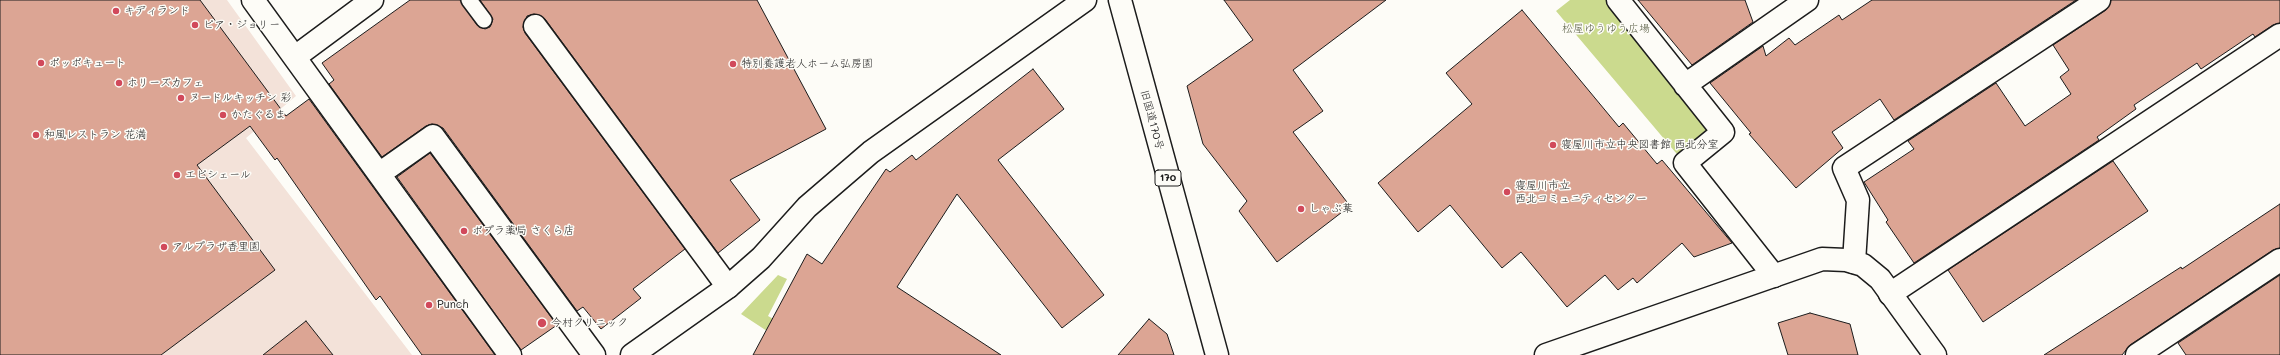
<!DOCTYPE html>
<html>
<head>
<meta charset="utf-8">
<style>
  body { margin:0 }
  canvas { display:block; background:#fdfcf7 }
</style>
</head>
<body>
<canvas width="2280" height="355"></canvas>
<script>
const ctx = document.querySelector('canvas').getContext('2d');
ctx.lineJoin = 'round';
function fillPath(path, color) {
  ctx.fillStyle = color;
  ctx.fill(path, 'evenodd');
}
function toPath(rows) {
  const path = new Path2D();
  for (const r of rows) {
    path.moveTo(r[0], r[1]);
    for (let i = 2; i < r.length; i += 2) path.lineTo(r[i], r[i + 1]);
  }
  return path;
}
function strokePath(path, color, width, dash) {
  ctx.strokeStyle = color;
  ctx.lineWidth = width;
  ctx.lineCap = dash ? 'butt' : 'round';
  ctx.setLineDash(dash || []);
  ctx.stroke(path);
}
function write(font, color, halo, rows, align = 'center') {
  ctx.font = font + ' Mali,"Klee One",sans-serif';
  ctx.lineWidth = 3;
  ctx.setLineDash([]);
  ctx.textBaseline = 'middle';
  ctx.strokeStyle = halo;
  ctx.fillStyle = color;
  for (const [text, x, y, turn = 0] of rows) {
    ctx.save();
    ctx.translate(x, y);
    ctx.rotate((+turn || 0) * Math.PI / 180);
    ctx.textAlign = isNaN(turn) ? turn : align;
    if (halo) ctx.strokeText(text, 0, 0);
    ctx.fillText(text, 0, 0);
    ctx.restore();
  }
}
const built = toPath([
  [0,0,227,0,296,96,246,138,412,355,0,355]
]);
const green = toPath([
  [1570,0,1618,0,1723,132,1687,166,1556,11],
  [778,275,787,279,768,316,800,334,793,348,741,314]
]);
const building = toPath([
  [0,0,200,0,286,116,309,99,495,355,422,355,380,296,376,300,277,158,275,160,250,126,197,165,275,270,161,355,0,355,0,0],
  [410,0,460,0,477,25,485,29,490,27,493,19,480,0,757,0,826,129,730,180,760,220,718,253,545,19,534,14,527,16,523,27,525,33,685,249,633,289,641,298,601,329,583,307,577,311,443,128,432,124,426,126,382,157,329,84,334,80,322,63,410,0],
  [1224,0,1386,0,1293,70,1323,111,1293,132,1350,206,1277,262,1239,211,1247,201,1203,144,1187,86,1253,40,1224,0],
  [1638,0,1745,0,1753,22,1692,65,1638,0],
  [1872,0,2076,0,1894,120,1880,99,1832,132,1843,148,1796,188,1749,134,1751,133,1710,83,1763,46,1766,56,1789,38,1795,45,1839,15,1842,20,1872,0],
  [2111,0,2280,0,2280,23,2273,25,2255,37,2253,34,2201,69,2197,63,2134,105,2136,109,2097,137,2099,140,1914,263,1886,222,1888,220,1864,182,1914,149,1908,141,1996,83,2025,126,2071,94,2060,77,2069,70,2053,45,2106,10,2111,0],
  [1522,10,1619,127,1623,123,1657,164,1662,160,1732,243,1694,257,1682,243,1637,283,1633,278,1618,290,1605,275,1567,307,1521,252,1502,268,1450,205,1418,232,1378,183,1472,104,1446,73,1522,10],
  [1033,69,1064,109,998,160,1104,295,1062,328,957,194,897,287,1001,355,753,355,807,254,822,264,886,169,890,172,912,155,916,160,1033,69],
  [430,153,557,325,521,350,397,177,430,153],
  [2113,161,2148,211,1983,322,1948,270,2113,161],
  [2280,204,2280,248,2273,250,2130,345,2122,355,2044,355,2181,267,2182,269,2280,204],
  [2280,275,2280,355,2186,355,2178,343,2280,275],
  [1810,313,1850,324,1858,355,1788,355,1778,323,1810,313],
  [1149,319,1167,334,1174,355,1118,355,1149,319],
  [306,321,333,355,263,355,306,321]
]);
const lane = toPath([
  [469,0,484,20]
]);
const street = toPath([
  [253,0,510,355],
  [1618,0,1723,132,1685,163,1774,276],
  [535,26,728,287],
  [295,57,372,0],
  [1685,85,1807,0],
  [379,174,433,136,594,355],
  [1854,262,1858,200,1844,168,2099,0],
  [1890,294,2280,35],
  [2137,355,2280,260]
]);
const secondary = toPath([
  [632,355,728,287,761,258,807,207,871,152,1085,0],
  [1546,355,1822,259,1846,260,1863,265,1880,279,1935,355]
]);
const highway = toPath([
  [1120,0,1217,355]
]);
const markers = [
  [116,11,4,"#d1495b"],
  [195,25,4,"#d1495b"],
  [41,63,4,"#d1495b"],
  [733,64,4,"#d1495b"],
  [119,83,4,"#d1495b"],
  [181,98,4,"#d1495b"],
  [223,115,4,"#d1495b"],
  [36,135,4,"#d1495b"],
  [1553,145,4,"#d1495b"],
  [177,175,4,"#d1495b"],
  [1507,192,4,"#d1495b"],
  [1301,209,4,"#d1495b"],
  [464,231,4,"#d1495b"],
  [164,247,4,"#d1495b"],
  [429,305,4,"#d1495b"],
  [542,323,5,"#d1495b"]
];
const shields = [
  [1168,178,26]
];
const shieldNames = [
  ["170",1168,178]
];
const poiNames = [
  ["キディランド",124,11],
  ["ピア・ジョリー",203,25],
  ["ポッポキュート",49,63],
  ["特別養護老人ホーム弘房園",741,64],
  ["ホリーズカフェ",127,83],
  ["ヌードルキッチン 彩",189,98],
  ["かたぐるま",231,115],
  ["和風レストラン 花満",44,135],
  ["寝屋川市立中央図書館 西北分室",1561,145],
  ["エピシェール",185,175],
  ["寝屋川市立",1515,186],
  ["西北コミュニティセンター",1515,199],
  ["しゃぶ葉",1309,209],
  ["ポプラ薬局 さくら店",472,231],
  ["アルプラザ香里園",172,247],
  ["Punch",437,305],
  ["今村クリニック",551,323]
];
const parkNames = [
  ["松屋ゆうゆう広場",1606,29]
];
const streetNames = [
  ["旧国道170号",1152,120,75]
];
fillPath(built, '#f3e2d9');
fillPath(green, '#cbda8e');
fillPath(building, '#dca594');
strokePath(building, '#1c1c1c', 1);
strokePath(lane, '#1c1c1c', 18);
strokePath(street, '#1c1c1c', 25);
strokePath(secondary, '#1c1c1c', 25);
strokePath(highway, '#1c1c1c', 25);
strokePath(lane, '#fdfcf7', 15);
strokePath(street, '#fdfcf7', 22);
strokePath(secondary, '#fdfcf7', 22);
strokePath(highway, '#fdfcf7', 22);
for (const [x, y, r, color] of markers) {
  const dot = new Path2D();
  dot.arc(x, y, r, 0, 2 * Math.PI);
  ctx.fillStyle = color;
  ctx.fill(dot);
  strokePath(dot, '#fdfcf7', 1.5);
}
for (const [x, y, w] of shields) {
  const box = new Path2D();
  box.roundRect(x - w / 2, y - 8, w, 16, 3);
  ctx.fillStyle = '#fdfcf7';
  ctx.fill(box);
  strokePath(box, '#1c1c1c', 1);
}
write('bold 10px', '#1c1c1c', null, shieldNames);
write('11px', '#1c1c1c', '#fdfcf7', poiNames, 'left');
write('11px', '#595e44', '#fdfcf7', parkNames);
write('11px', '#1c1c1c', '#fdfcf7', streetNames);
</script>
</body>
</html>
